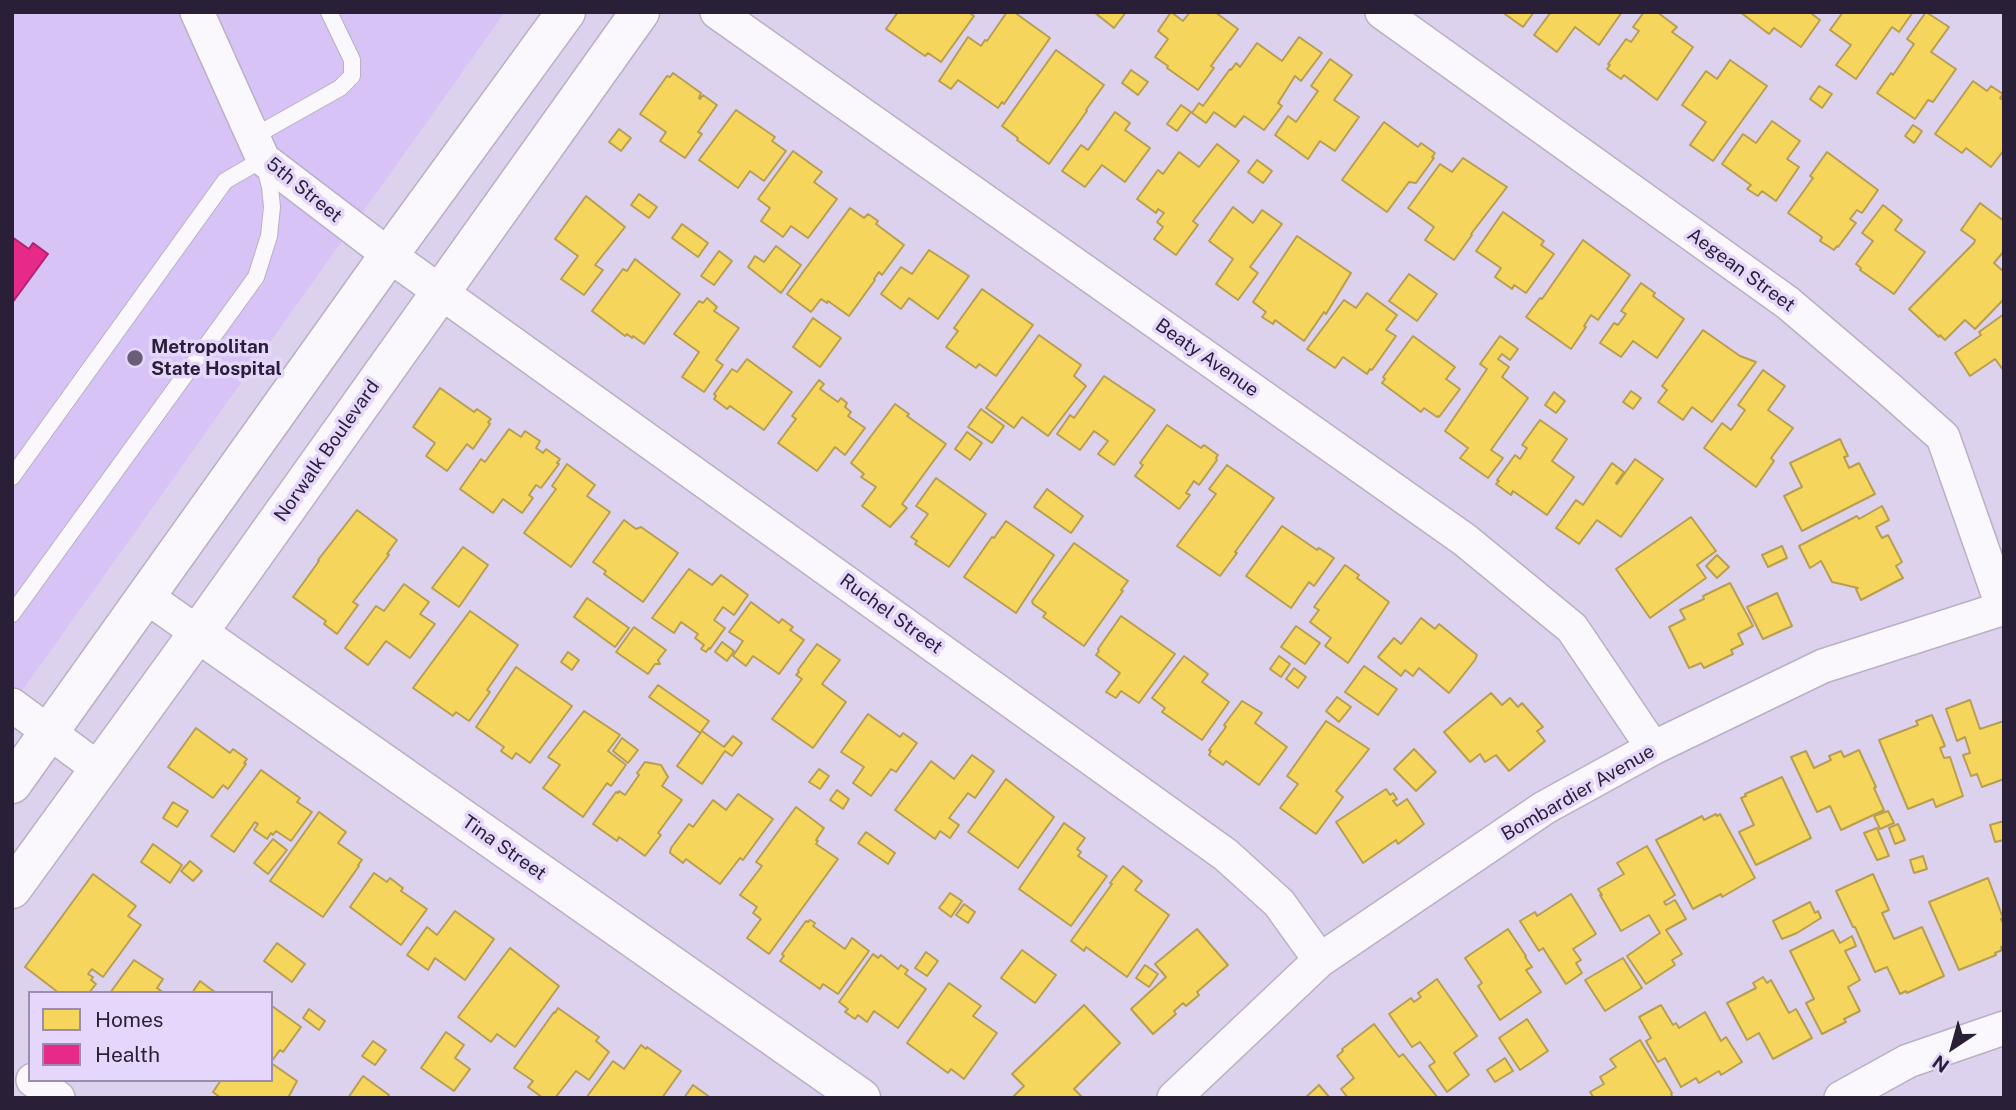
<!DOCTYPE html>
<html>
<head>
<meta charset="utf-8">
<style>
  body { margin:0 }
  #map { position:relative; width:2016px; height:1110px; overflow:hidden; background:#ddd2ed; font-family:"Public Sans",sans-serif }
  canvas { display:block }
  .frame { position:absolute; inset:0; border:14px solid #291f37; pointer-events:none }
  .legend { position:absolute; left:28px; top:991px; width:245px; height:91px; box-sizing:border-box; background:#e5d6fc; border:2px solid #9a8dad; margin:0; padding:9px 12px; list-style:none; font-size:21px; color:#291f37 }
  .legend li { display:flex; align-items:center; gap:14px; height:35px }
  .legend b { width:35px; border:2px solid #9a8dad }
  .north { position:absolute; left:1918px; top:1012px; width:70px; height:70px; -webkit-text-stroke:5px #e5d6fc; paint-order:stroke; rotate:216deg; font-size:19px; font-weight:700; line-height:28px; text-align:center; color:#291f37 }
  .north::after { content:''; display:block; margin:auto; width:24px; height:32px; background:#291f37; clip-path:polygon(50% 0,100% 100%,50% 72%,0 100%) }
</style>
</head>
<body>
<div id="map">
<canvas width="2016" height="1110"></canvas>
<div class="frame"></div>
<ul class="legend">
<li><b style="height:19px;background:#f6d55c"></b>Homes</li>
<li><b style="height:19px;background:#e7298a"></b>Health</li>
</ul>
<div class="north">N</div>
</div>
<script>
const ctx = document.querySelector('canvas').getContext('2d');
ctx.lineJoin = 'round';
function fillPath(path, color) {
  ctx.fillStyle = color;
  ctx.fill(path, 'evenodd');
}
function toPath(rows) {
  const path = new Path2D();
  for (const r of rows) {
    path.moveTo(r[0], r[1]);
    for (let i = 2; i < r.length; i += 2) path.lineTo(r[i], r[i + 1]);
  }
  return path;
}
function strokePath(path, color, width, dash) {
  ctx.strokeStyle = color;
  ctx.lineWidth = width;
  ctx.lineCap = dash ? 'butt' : 'round';
  ctx.setLineDash(dash || []);
  ctx.stroke(path);
}
function write(font, color, halo, rows, align = 'center') {
  ctx.font = font + ' "Public Sans",sans-serif';
  ctx.lineWidth = 7;
  ctx.setLineDash([]);
  ctx.textBaseline = 'middle';
  ctx.strokeStyle = halo;
  ctx.fillStyle = color;
  for (const [text, x, y, turn = 0] of rows) {
    ctx.save();
    ctx.translate(x, y);
    ctx.rotate((+turn || 0) * Math.PI / 180);
    ctx.textAlign = isNaN(turn) ? turn : align;
    if (halo) ctx.strokeText(text, 0, 0);
    ctx.fillText(text, 0, 0);
    ctx.restore();
  }
}
const built = toPath([
  [12,12,505,12,12,705]
]);
const homes = toPath([
  [898,12,968,12,974,16,941,62,928,53,925,56,886,29,898,12],
  [1007,12,1014,12,1050,38,1004,104,1002,102,998,108,958,80,951,89,939,81,968,37,981,46,985,40,987,41,1007,12],
  [1094,12,1126,12,1114,28,1094,12],
  [1171,12,1183,21,1190,12,1215,12,1238,29,1211,66,1214,68,1198,90,1167,68,1168,66,1155,57,1168,39,1158,31,1171,12],
  [1502,12,1534,12,1523,27,1502,12],
  [1551,12,1561,13,1622,12,1599,45,1575,27,1557,52,1534,35,1551,12],
  [1644,12,1657,12,1677,27,1672,32,1693,47,1657,100,1624,75,1621,79,1607,69,1610,65,1608,64,1626,39,1631,42,1639,31,1633,27,1644,12],
  [1740,12,1814,12,1812,14,1820,20,1801,47,1774,28,1769,34,1740,12],
  [1843,12,1913,12,1899,32,1892,27,1856,79,1836,65,1851,45,1830,30,1843,12],
  [1926,12,1949,27,1931,52,1956,69,1933,102,1928,100,1915,119,1877,93,1891,73,1893,75,1914,44,1907,39,1926,12],
  [1299,37,1322,53,1301,81,1295,76,1278,103,1282,106,1264,130,1244,116,1235,127,1214,112,1206,123,1192,113,1199,103,1203,106,1230,69,1231,70,1236,63,1240,67,1257,43,1282,61,1299,37],
  [1056,50,1104,85,1086,110,1087,111,1049,164,1017,140,1018,138,1002,126,1056,50],
  [1330,59,1352,75,1334,100,1359,117,1335,151,1320,141,1308,159,1275,135,1288,116,1296,122,1318,91,1311,86,1330,59],
  [1730,60,1767,86,1713,161,1690,145,1706,122,1682,105,1706,71,1717,79,1730,60],
  [1131,70,1148,82,1138,95,1122,83,1131,70],
  [673,73,701,93,699,98,700,99,703,95,717,105,698,132,702,134,685,158,660,141,666,132,640,114,667,76,670,77,673,73],
  [1973,81,1987,91,1991,86,2003,94,2000,98,2004,101,2004,150,1991,167,1966,148,1962,153,1935,134,1973,81],
  [1819,86,1832,94,1822,108,1810,99,1819,86],
  [1181,105,1191,112,1177,131,1167,124,1181,105],
  [736,110,775,137,772,141,786,151,764,181,750,171,738,188,699,160,736,110],
  [1115,112,1130,123,1125,130,1150,148,1125,182,1102,165,1085,187,1062,171,1081,145,1088,150,1115,112],
  [1772,121,1800,141,1787,159,1799,167,1776,201,1762,191,1758,196,1747,189,1751,185,1722,164,1743,134,1756,143,1772,121],
  [1384,122,1418,147,1421,143,1435,153,1432,157,1434,158,1416,183,1409,182,1387,212,1342,180,1384,122],
  [1913,125,1922,131,1914,143,1905,136,1913,125],
  [619,129,631,138,621,151,609,142,619,129],
  [1217,144,1239,161,1193,221,1198,225,1176,255,1154,239,1163,227,1157,222,1164,213,1158,209,1156,213,1137,199,1158,170,1163,174,1179,152,1199,167,1217,144],
  [793,151,822,172,814,182,837,199,808,238,791,226,783,237,761,221,770,208,758,199,793,151],
  [1827,152,1878,190,1862,213,1857,210,1850,219,1856,223,1838,247,1837,246,1834,250,1820,241,1822,237,1788,213,1813,178,1810,176,1827,152],
  [1463,158,1507,187,1471,234,1472,235,1454,260,1425,240,1434,227,1408,208,1440,164,1452,172,1463,158],
  [1257,160,1272,171,1263,183,1248,172,1257,160],
  [639,194,657,207,649,218,631,205,639,194],
  [586,196,625,227,595,265,603,270,584,295,561,279,578,256,555,239,586,196],
  [1980,203,2004,221,2004,251,1994,263,2004,272,2004,299,1975,329,1965,320,1945,340,1940,335,1939,337,1909,309,1974,243,1975,240,1961,230,1980,203],
  [1883,205,1902,220,1895,230,1925,252,1894,294,1860,270,1861,268,1856,264,1873,241,1862,233,1883,205],
  [1233,207,1253,223,1262,210,1282,224,1250,267,1258,273,1238,300,1216,284,1233,259,1209,241,1233,207],
  [850,208,864,218,868,214,878,221,876,224,904,245,882,275,879,272,874,279,875,280,849,316,828,301,827,303,821,299,811,312,787,294,850,208],
  [1503,212,1544,241,1541,245,1554,254,1526,293,1514,285,1512,289,1495,277,1501,268,1476,251,1503,212],
  [682,224,708,243,698,257,672,238,682,224],
  [1297,236,1351,273,1326,314,1324,312,1304,341,1275,320,1273,324,1262,317,1266,312,1253,302,1297,236],
  [1583,240,1630,275,1598,320,1591,315,1584,326,1586,327,1571,349,1526,317,1540,298,1542,299,1583,240],
  [776,246,801,265,781,293,748,267,755,256,764,262,776,246],
  [929,250,969,276,938,319,909,298,901,309,881,294,901,267,912,274,929,250],
  [719,251,732,261,714,285,701,276,719,251],
  [635,259,680,294,644,344,633,336,632,338,627,334,625,336,592,311,623,269,627,271,635,259],
  [1409,274,1437,294,1417,321,1389,301,1409,274],
  [1641,283,1655,293,1653,296,1684,319,1657,358,1633,341,1621,357,1600,343,1614,323,1618,325,1626,314,1621,311,1641,283],
  [982,289,1033,325,996,376,979,364,976,368,946,347,958,331,954,328,982,289],
  [1367,293,1397,315,1386,330,1396,336,1372,370,1370,369,1367,374,1343,357,1335,368,1307,349,1344,300,1356,308,1367,293],
  [707,298,717,307,714,311,739,328,716,360,723,365,704,392,682,377,699,352,674,334,699,301,703,303,707,298],
  [2004,314,2004,371,1995,359,1970,376,1955,353,1981,335,1979,332,2004,314],
  [813,318,841,338,820,367,793,347,813,318],
  [1703,330,1740,356,1756,362,1712,422,1692,407,1683,420,1658,402,1667,390,1662,386,1703,330],
  [1039,335,1081,365,1074,376,1086,386,1048,436,1022,417,1014,428,986,408,1039,335],
  [1413,336,1455,367,1446,379,1460,389,1439,417,1438,416,1437,417,1424,408,1421,412,1382,383,1385,379,1383,377,1413,336],
  [1500,336,1518,349,1510,360,1502,354,1498,359,1509,367,1502,377,1528,398,1491,450,1503,458,1488,478,1460,458,1468,448,1445,431,1487,369,1480,364,1500,336],
  [747,359,792,392,764,430,730,406,727,409,714,399,716,396,714,394,732,369,737,372,747,359],
  [1763,370,1785,386,1768,410,1793,428,1771,458,1774,461,1756,487,1704,448,1722,423,1731,430,1745,410,1738,405,1763,370],
  [1104,376,1155,410,1114,465,1098,454,1108,441,1094,431,1080,450,1057,434,1070,415,1074,418,1104,376],
  [819,380,824,384,820,389,838,402,841,398,847,403,845,407,851,412,848,416,865,428,845,455,835,447,817,471,778,443,796,419,792,416,819,380],
  [440,388,474,412,477,409,491,419,488,422,490,424,473,449,467,444,447,471,426,456,435,443,413,427,440,388],
  [1631,391,1641,398,1633,409,1623,402,1631,391],
  [1554,392,1565,401,1556,413,1545,405,1554,392],
  [895,404,909,414,907,416,946,444,902,504,907,508,890,527,862,506,876,487,861,477,864,474,851,463,895,404],
  [981,409,1004,426,992,443,968,427,981,409],
  [1540,420,1567,439,1552,461,1574,477,1547,515,1513,491,1511,495,1496,484,1499,481,1497,480,1515,455,1520,459,1527,448,1522,445,1540,420],
  [1167,425,1201,448,1204,445,1218,455,1216,458,1217,460,1199,485,1194,481,1186,493,1190,495,1179,509,1135,476,1143,465,1140,463,1167,425],
  [509,429,521,437,525,431,540,441,536,448,543,453,546,449,560,459,557,463,559,464,541,488,536,485,529,495,533,498,522,513,503,499,493,513,460,489,481,459,485,462,509,429],
  [967,432,982,443,970,460,955,449,967,432],
  [1840,439,1848,456,1844,457,1849,468,1859,463,1875,494,1802,531,1784,496,1802,487,1790,463,1840,439],
  [1635,459,1663,479,1621,537,1597,520,1579,544,1556,528,1576,500,1583,505,1612,463,1624,472,1616,483,1617,484,1635,459],
  [567,464,595,485,587,496,610,512,571,567,524,533,556,489,552,486,567,464],
  [1227,465,1274,498,1235,552,1237,553,1220,576,1177,546,1216,494,1209,489,1227,465],
  [936,478,986,514,949,567,915,544,917,541,911,537,928,514,916,506,936,478],
  [1047,489,1083,516,1071,533,1034,507,1047,489],
  [1882,506,1889,520,1876,527,1882,538,1888,535,1902,562,1896,566,1903,578,1861,600,1856,589,1858,588,1832,582,1821,561,1810,568,1799,546,1857,516,1859,519,1882,506],
  [357,510,397,540,387,554,389,555,353,602,358,605,337,634,324,624,326,621,293,597,319,561,318,560,357,510],
  [1691,517,1716,551,1697,565,1706,578,1650,618,1616,569,1691,517],
  [624,520,636,529,641,527,678,553,643,602,604,574,606,571,593,562,624,520],
  [1006,521,1054,555,1016,613,964,577,992,537,994,538,1006,521],
  [1282,526,1317,550,1319,548,1334,558,1314,586,1309,582,1291,608,1246,576,1282,526],
  [1074,543,1128,581,1121,590,1123,591,1084,646,1043,617,1046,613,1033,604,1032,601,1074,543],
  [1782,546,1787,558,1768,567,1762,555,1782,546],
  [463,547,488,565,459,607,432,588,463,547],
  [1717,555,1729,567,1717,578,1706,566,1717,555],
  [1345,565,1359,575,1357,578,1389,602,1348,663,1325,646,1331,638,1310,622,1319,610,1314,607,1345,565],
  [689,569,712,585,721,575,748,595,734,615,723,607,714,620,725,628,710,649,709,648,706,652,701,649,704,645,695,638,698,634,681,622,674,633,652,618,689,569],
  [1730,583,1753,626,1738,634,1743,644,1731,650,1733,654,1704,668,1701,663,1689,668,1669,627,1685,619,1680,610,1704,599,1703,596,1730,583],
  [404,584,429,602,420,614,435,624,410,658,386,641,368,665,345,648,376,606,384,611,404,584],
  [1777,593,1792,626,1763,639,1747,607,1777,593],
  [587,598,629,628,615,647,574,617,587,598],
  [751,602,779,623,782,619,793,627,790,630,804,640,779,674,753,656,746,666,733,656,743,641,729,632,751,602],
  [470,611,518,645,487,690,490,692,469,721,456,712,453,716,413,688,470,611],
  [1121,616,1175,654,1139,703,1121,691,1116,698,1106,692,1120,673,1096,655,1099,651,1098,649,1121,616],
  [1421,618,1435,629,1439,624,1477,655,1475,660,1449,693,1419,668,1413,676,1405,670,1401,676,1378,657,1394,638,1401,644,1421,618],
  [1296,626,1320,643,1305,664,1281,647,1296,626],
  [634,627,666,650,658,660,660,664,655,664,648,674,616,652,634,627],
  [722,642,734,651,727,661,715,652,722,642],
  [817,644,840,660,822,684,846,702,813,748,772,719,802,679,796,675,799,672,798,670,817,644],
  [568,652,579,660,572,670,561,662,568,652],
  [1184,656,1208,674,1202,682,1229,702,1202,740,1162,712,1165,708,1152,698,1184,656],
  [1279,656,1290,664,1281,677,1270,669,1279,656],
  [1364,666,1397,689,1378,715,1345,692,1364,666],
  [516,667,572,706,530,763,516,753,512,759,501,751,504,747,476,727,516,667],
  [1294,668,1306,677,1298,688,1286,679,1294,668],
  [658,685,709,721,700,733,649,697,658,685],
  [1491,693,1502,705,1510,698,1518,707,1522,703,1543,727,1537,731,1545,741,1509,771,1496,755,1485,762,1480,754,1470,762,1444,732,1491,693],
  [1337,697,1351,707,1339,722,1326,711,1337,697],
  [1970,700,1980,729,2004,721,2004,779,1982,787,1977,774,1971,776,1963,755,1970,753,1965,737,1957,741,1946,709,1970,700],
  [1242,701,1262,713,1255,723,1287,747,1259,785,1226,761,1223,765,1209,755,1211,751,1209,750,1226,727,1224,725,1242,701],
  [584,711,620,735,608,751,626,765,611,786,607,783,583,817,543,788,560,765,548,757,584,711],
  [868,714,900,737,903,733,917,743,896,772,891,769,871,796,853,783,864,767,841,752,868,714],
  [1932,715,1945,746,1940,748,1944,758,1950,757,1963,796,1936,807,1933,799,1908,809,1879,740,1918,725,1916,721,1932,715],
  [1326,721,1369,749,1336,791,1343,797,1316,834,1280,808,1298,784,1287,776,1326,721],
  [196,728,230,753,233,749,247,759,244,763,246,764,228,789,223,785,213,798,168,767,196,728],
  [702,731,724,747,733,736,742,743,732,756,725,751,702,784,677,766,702,731],
  [622,738,638,750,628,763,613,751,622,738],
  [1414,749,1436,772,1416,791,1394,769,1414,749],
  [1859,750,1876,787,1874,788,1884,810,1841,830,1830,806,1817,812,1791,757,1806,751,1814,768,1831,760,1829,756,1841,751,1844,757,1859,750],
  [972,755,994,771,975,798,968,793,949,818,959,825,950,838,940,831,935,839,895,810,931,761,954,779,972,755],
  [645,762,661,765,668,777,662,786,682,800,658,833,661,835,645,856,619,837,617,841,593,824,616,792,618,793,619,791,625,795,639,775,637,773,645,762],
  [819,769,829,776,820,789,809,782,819,769],
  [261,770,300,798,297,802,312,812,291,841,276,831,273,835,271,833,267,839,254,830,258,824,255,822,234,852,211,836,261,770],
  [1782,777,1811,838,1756,865,1739,832,1754,825,1741,798,1746,796,1745,794,1782,777],
  [1006,779,1054,817,1018,868,968,832,1006,779],
  [1386,789,1390,795,1393,793,1397,799,1393,801,1397,806,1407,799,1424,824,1398,844,1396,840,1363,863,1336,822,1386,789],
  [837,790,849,799,843,809,830,800,837,790],
  [738,794,773,819,743,860,740,858,720,884,686,859,683,863,670,853,671,848,689,824,693,827,713,800,726,810,738,794],
  [173,802,188,811,177,827,163,818,173,802],
  [796,807,824,828,816,840,818,841,816,844,838,859,769,954,747,938,761,919,753,913,757,907,740,895,762,866,756,862,796,807],
  [1888,811,1894,823,1880,829,1874,816,1888,811],
  [319,812,346,832,338,843,362,860,358,865,359,866,323,917,270,881,319,812],
  [1716,814,1717,816,1720,814,1755,878,1722,897,1721,894,1693,909,1656,840,1702,816,1704,820,1716,814],
  [2004,821,2004,840,1995,842,1990,825,2004,821],
  [1064,823,1085,838,1077,849,1081,852,1078,856,1107,876,1071,926,1019,889,1064,823],
  [1898,824,1905,840,1895,844,1889,828,1898,824],
  [1877,828,1889,856,1877,860,1864,833,1877,828],
  [866,832,895,853,888,864,858,843,866,832],
  [273,839,287,850,268,874,254,863,273,839],
  [153,844,182,865,170,883,141,862,153,844],
  [1647,846,1675,895,1664,902,1666,905,1675,900,1686,919,1666,930,1682,954,1672,960,1675,965,1646,984,1627,956,1660,933,1649,915,1621,931,1600,895,1602,895,1598,889,1624,874,1617,863,1647,846],
  [1923,856,1927,869,1914,873,1910,860,1923,856],
  [190,861,202,871,193,881,181,871,190,861],
  [1123,866,1142,881,1135,890,1169,915,1127,977,1086,947,1084,951,1071,941,1112,884,1110,883,1123,866],
  [374,873,387,882,390,878,403,888,401,891,427,909,401,945,350,907,374,873],
  [93,874,136,906,128,916,141,925,103,977,92,969,88,974,93,977,91,980,96,984,89,993,59,993,25,967,93,874],
  [1873,874,1889,910,1882,913,1894,939,1922,927,1944,976,1907,993,1906,991,1900,994,1887,967,1875,972,1855,927,1853,927,1836,891,1873,874],
  [1988,878,2003,918,2001,919,2004,925,2004,946,2001,947,2002,950,1995,953,1996,955,1959,970,1929,902,1988,878],
  [950,893,962,901,951,917,939,908,950,893],
  [1571,894,1596,934,1573,949,1581,960,1576,963,1582,973,1566,984,1543,948,1539,951,1520,921,1535,912,1537,916,1571,894],
  [1810,902,1815,913,1818,911,1821,918,1797,933,1782,939,1773,921,1810,902],
  [964,904,975,912,968,923,956,915,964,904],
  [455,911,494,939,465,980,435,958,428,970,407,955,427,927,437,935,455,911],
  [810,920,815,923,813,926,845,949,852,938,869,951,838,994,823,984,820,989,780,961,784,956,782,954,806,921,808,922,810,920],
  [1197,929,1228,965,1197,992,1199,995,1186,1006,1183,1003,1174,1011,1176,1014,1153,1034,1131,1009,1166,977,1155,964,1197,929],
  [1508,929,1526,956,1525,957,1532,967,1526,970,1541,992,1500,1020,1478,986,1482,983,1465,958,1508,929],
  [1833,930,1840,943,1852,936,1856,946,1845,951,1860,980,1848,987,1860,1011,1844,1019,1846,1022,1822,1034,1806,1003,1814,999,1790,951,1833,930],
  [277,943,305,964,292,982,264,961,277,943],
  [510,948,559,986,515,1047,497,1034,491,1042,458,1017,510,948],
  [1022,950,1056,975,1035,1003,1001,978,1022,950],
  [926,952,938,961,927,976,915,968,926,952],
  [873,954,878,958,881,955,898,969,901,965,908,970,905,974,926,989,898,1028,874,1011,867,1022,858,1015,855,1019,845,1012,848,1009,839,1002,873,954],
  [1623,958,1642,988,1605,1011,1585,980,1623,958],
  [134,960,163,979,157,988,164,993,110,993,134,960],
  [1145,965,1158,974,1149,987,1136,978,1145,965],
  [1763,977,1767,983,1771,980,1789,1013,1796,1009,1812,1038,1773,1059,1759,1033,1747,1040,1727,1003,1756,988,1753,983,1763,977],
  [1437,979,1477,1036,1454,1053,1469,1075,1447,1092,1429,1066,1435,1062,1420,1042,1412,1047,1389,1014,1411,998,1414,1002,1421,997,1418,993,1437,979],
  [200,981,216,993,192,993,200,981],
  [949,983,981,1006,973,1016,997,1033,964,1079,951,1069,948,1073,907,1043,949,983],
  [1084,1005,1120,1043,1074,1089,1081,1096,1079,1098,1012,1098,1024,1086,1012,1074,1084,1005],
  [1661,1005,1673,1025,1676,1023,1679,1028,1705,1012,1721,1041,1726,1037,1742,1062,1721,1075,1719,1071,1699,1083,1696,1078,1681,1087,1665,1058,1658,1062,1646,1041,1651,1038,1639,1017,1661,1005],
  [272,1006,301,1027,283,1052,280,1050,271,1062,272,1006],
  [558,1008,599,1037,596,1041,609,1052,589,1080,576,1071,555,1098,543,1098,528,1087,533,1081,514,1068,554,1012,555,1013,558,1008],
  [309,1009,325,1021,319,1030,303,1018,309,1009],
  [1527,1019,1548,1051,1520,1070,1499,1038,1527,1019],
  [1374,1024,1399,1057,1403,1054,1438,1098,1348,1098,1341,1089,1354,1078,1337,1056,1343,1051,1342,1049,1374,1024],
  [446,1032,464,1045,455,1058,470,1069,454,1091,421,1068,446,1032],
  [1640,1040,1672,1093,1671,1094,1673,1098,1594,1098,1590,1092,1604,1084,1600,1077,1616,1067,1610,1059,1640,1040],
  [373,1041,386,1050,375,1065,362,1056,373,1041],
  [641,1045,646,1049,647,1047,681,1071,662,1098,586,1098,613,1061,624,1069,641,1045],
  [1505,1058,1513,1071,1495,1082,1487,1070,1505,1058],
  [271,1063,297,1081,288,1098,221,1098,213,1092,221,1080,271,1080,271,1063],
  [363,1076,389,1095,387,1098,348,1098,363,1076],
  [693,1085,711,1098,684,1098,693,1085],
  [1319,1085,1330,1098,1305,1098,1319,1085]
]);
const health = toPath([
  [12,237,29,249,33,243,48,254,12,303,12,237]
]);
const lane = toPath([
  [253,137,340,88,352,76,352,60,329,12],
  [12,477,225,181,263,159,270,187,272,207,269,236,256,277,12,614]
]);
const street = toPath([
  [197,12,263,159,389,255,1226,855,1279,903,1320,960],
  [717,12,1465,540,1572,628,1653,748],
  [1382,12,1788,303,1889,389,1943,437,2003,608],
  [147,597,198,633],
  [12,705,99,769],
  [33,1080,58,1098],
  [1174,1098,1320,960,1544,808,1653,748,1823,666,2004,608],
  [1841,1098,1908,1061,2004,1028]
]);
const secondary = toPath([
  [198,633,861,1098],
  [12,784,389,255,566,12],
  [12,889,198,633,640,12]
]);
const markers = [
  [135,358,9,"#685e77"]
];
const streetNames = [
  ["5th Street",304,190,39],
  ["Aegean Street",1741,270,36],
  ["Beaty Avenue",1207,358,35],
  ["Norwalk Boulevard",327,451,-55],
  ["Ruchel Street",891,614,36],
  ["Bombardier Avenue",1578,793,-30],
  ["Tina Street",504,848,35]
];
const poiNames = [
  ["Metropolitan",151,347],
  ["State Hospital",151,369]
];
fillPath(built, '#d8c3f6');
fillPath(homes, '#f6d55c');
strokePath(homes, '#b89e51', 2);
fillPath(health, '#e7298a');
strokePath(health, '#ae2671', 2);
strokePath(lane, '#b9afc7', 18);
strokePath(street, '#b9afc7', 36);
strokePath(secondary, '#b9afc7', 41);
strokePath(lane, '#faf8fc', 16);
strokePath(street, '#faf8fc', 33);
strokePath(secondary, '#faf8fc', 38);
for (const [x, y, r, color] of markers) {
  const dot = new Path2D();
  dot.arc(x, y, r, 0, 2 * Math.PI);
  ctx.fillStyle = color;
  ctx.fill(dot);
  strokePath(dot, '#e5d6fc', 2.5);
}
write('19px', '#291f37', '#e5d6fc', streetNames);
write('bold 19px', '#291f37', '#e5d6fc', poiNames, 'left');
</script>
</body>
</html>
